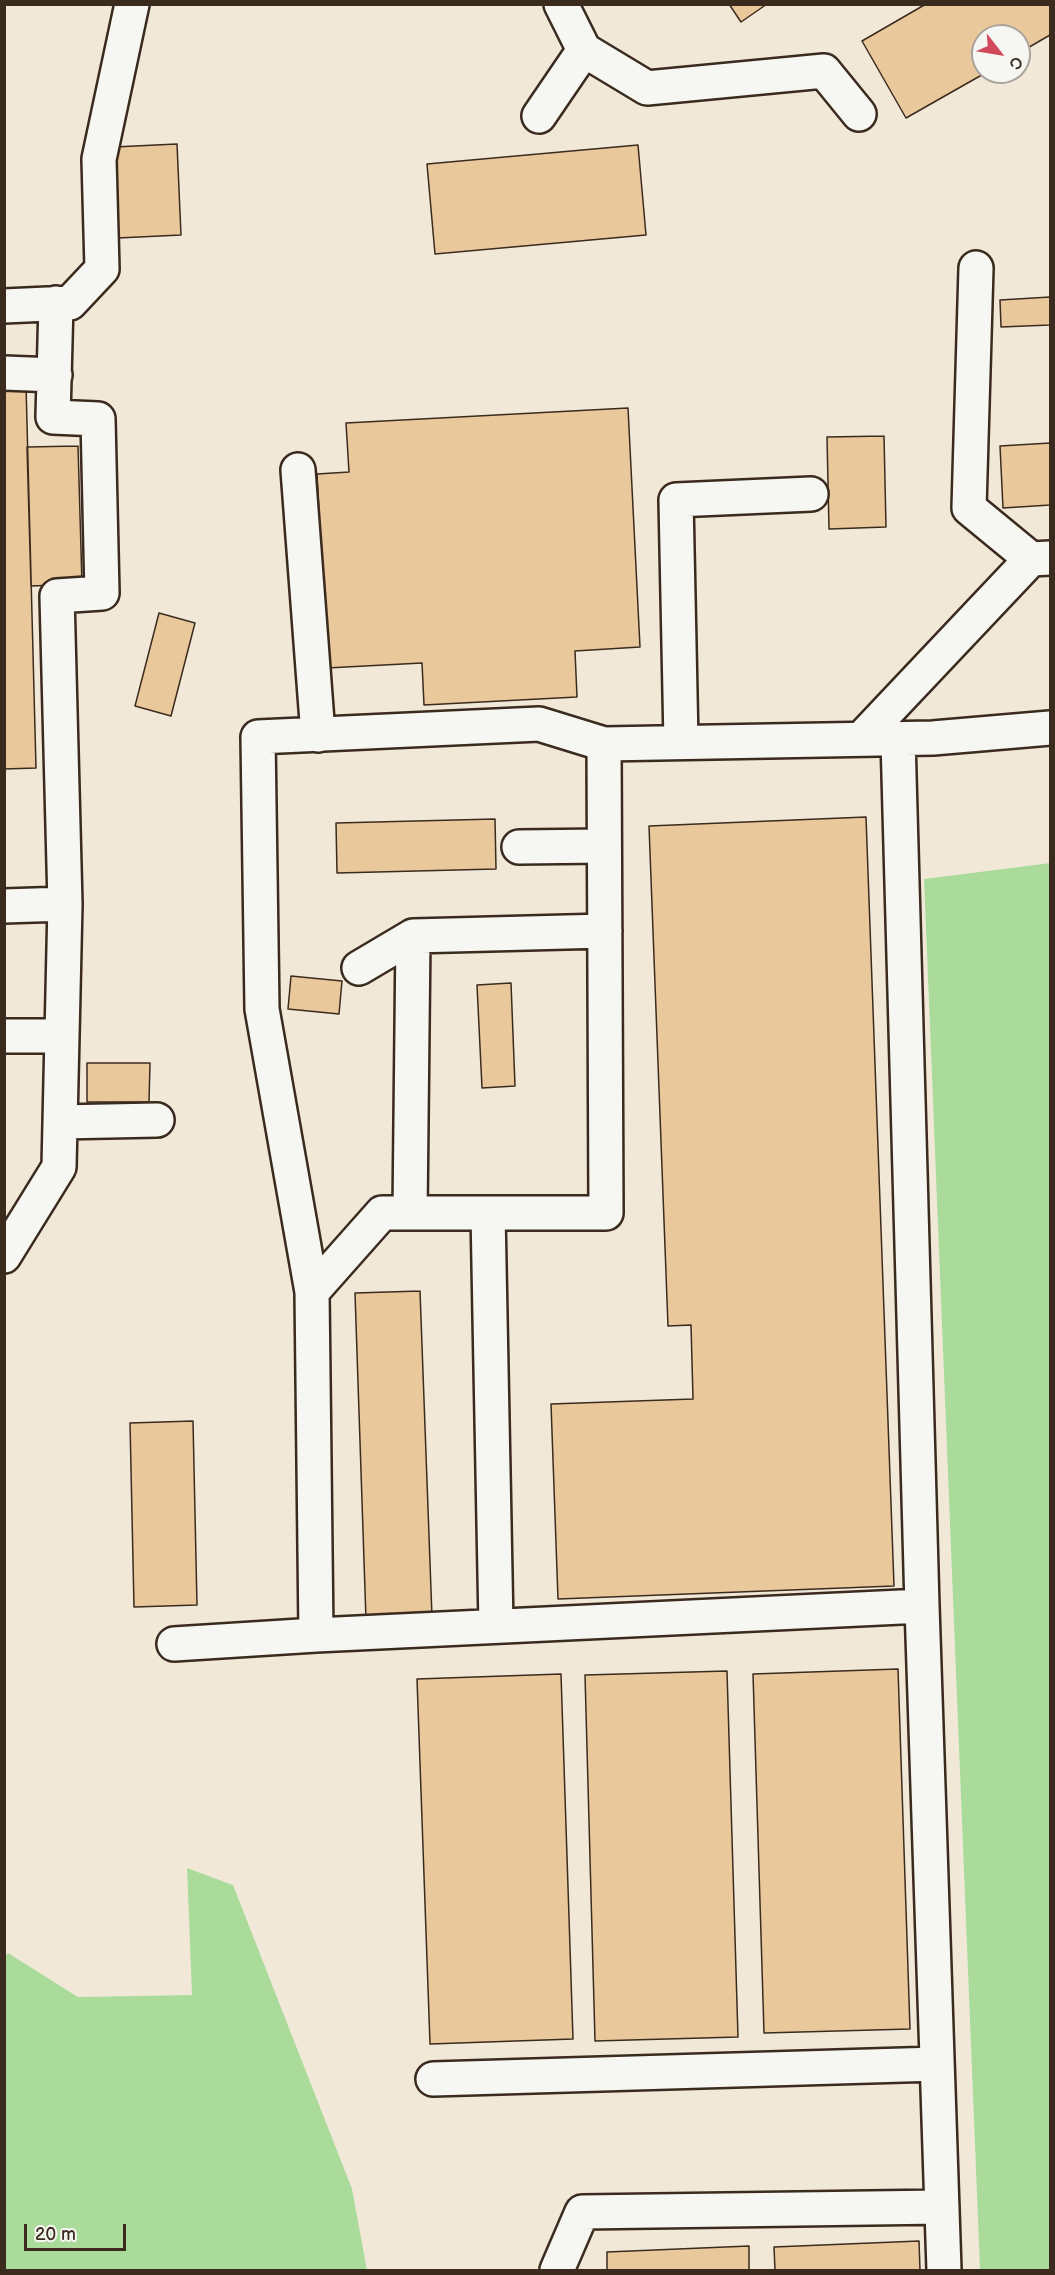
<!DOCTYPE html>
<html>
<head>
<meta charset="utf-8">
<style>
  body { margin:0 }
  #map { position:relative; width:1055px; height:2275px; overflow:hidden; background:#f6f6f2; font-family:"Balsamiq Sans",sans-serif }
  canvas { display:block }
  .frame { position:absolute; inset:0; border:6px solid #3b2a1e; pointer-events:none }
  .north { position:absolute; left:971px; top:24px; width:60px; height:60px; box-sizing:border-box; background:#f6f6f2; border:2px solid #aba49d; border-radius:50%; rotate:121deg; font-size:16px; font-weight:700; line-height:24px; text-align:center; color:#3b2a1e }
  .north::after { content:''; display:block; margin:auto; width:21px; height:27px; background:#d1495b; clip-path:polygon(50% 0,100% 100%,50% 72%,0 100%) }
  .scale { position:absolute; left:24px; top:2224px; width:102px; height:27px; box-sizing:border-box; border:3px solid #3b2a1e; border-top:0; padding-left:8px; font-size:18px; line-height:21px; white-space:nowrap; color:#3b2a1e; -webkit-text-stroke:4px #f6f6f2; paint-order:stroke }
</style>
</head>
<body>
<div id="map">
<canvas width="1055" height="2275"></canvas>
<div class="frame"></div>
<div class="north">С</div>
<div class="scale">20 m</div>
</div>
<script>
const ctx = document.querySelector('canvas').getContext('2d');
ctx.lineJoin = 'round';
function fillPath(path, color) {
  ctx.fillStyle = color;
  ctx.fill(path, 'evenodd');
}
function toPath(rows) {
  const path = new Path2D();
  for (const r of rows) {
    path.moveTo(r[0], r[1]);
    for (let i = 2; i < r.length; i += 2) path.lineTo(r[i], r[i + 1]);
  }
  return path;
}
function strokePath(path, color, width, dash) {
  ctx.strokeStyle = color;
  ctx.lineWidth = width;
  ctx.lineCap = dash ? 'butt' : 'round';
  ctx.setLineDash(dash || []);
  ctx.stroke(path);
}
const built = toPath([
  [5,5,1050,5,1050,863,924,879,980,2270,367,2270,351,2189,233,1885,187,1868,193,1995,78,1997,8,1953,5,1956],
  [983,36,1019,36,1019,72,983,72]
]);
const green = toPath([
  [1050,863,1050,2270,980,2270,924,879],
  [187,1868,233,1885,352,2189,367,2270,5,2270,5,1956,8,1953,78,1997,192,1995]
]);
const building = toPath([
  [729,4,767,4,741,22,729,4],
  [926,4,1050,4,1050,35,1019,53,1019,36,983,36,983,72,987,72,906,118,862,41,926,4],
  [177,144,181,235,118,238,114,147,177,144],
  [638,145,646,235,435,254,427,164,638,145],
  [1050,297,1050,325,1001,327,1000,300,1050,297],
  [4,385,26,385,36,768,4,769,4,385],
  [628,408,640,647,575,651,577,697,424,705,422,663,327,668,317,474,349,472,346,423,628,408],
  [884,436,886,527,829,529,827,437,884,436],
  [1050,443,1050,505,1003,508,1000,446,1050,443],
  [78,446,82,584,31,586,27,447,78,446],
  [159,613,195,623,171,716,135,706,159,613],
  [866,817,894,1586,558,1599,551,1404,693,1399,691,1325,668,1326,649,826,866,817],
  [495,819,496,869,337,873,336,823,495,819],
  [291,976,342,981,339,1014,288,1009,291,976],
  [511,983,515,1086,482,1088,477,985,511,983],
  [87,1063,150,1063,149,1102,87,1102,87,1063],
  [420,1291,432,1617,366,1620,355,1293,420,1291],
  [193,1421,197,1605,134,1607,130,1423,193,1421],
  [898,1669,910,2029,764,2033,753,1674,898,1669],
  [727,1671,738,2037,595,2041,585,1675,727,1671],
  [561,1674,573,2039,430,2044,417,1679,561,1674],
  [919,2241,920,2270,775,2270,774,2247,919,2241],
  [749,2246,749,2270,607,2270,607,2252,749,2246]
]);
const minor = toPath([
  [561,4,584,50,647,88,824,71,859,114],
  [539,116,584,50],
  [976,268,969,508,1031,559],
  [4,306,70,303,102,269,99,159,132,4],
  [4,373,55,375],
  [298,470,318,735],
  [861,739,1031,559,1050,558],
  [681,742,676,500,811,494],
  [604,744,606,1213,382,1213,312,1292,316,1635,922,1606,898,739],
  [519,847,604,846],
  [4,906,65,904,57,596,102,593,98,419,53,417,56,303],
  [359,968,413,936,605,931],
  [4,1036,62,1036],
  [60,1122,157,1120],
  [410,1213,413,936],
  [488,1213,496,1626],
  [4,1256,59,1167,65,904],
  [312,1292,262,1009,258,737,539,724,604,744,933,738,1050,728],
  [922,1606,944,2270],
  [174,1644,316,1635],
  [433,2079,937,2064],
  [557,2270,582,2212,942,2207]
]);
fillPath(built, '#f2e8d8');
fillPath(green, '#aadb9b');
fillPath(building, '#e9c99b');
strokePath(building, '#3b2a1e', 1.5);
strokePath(minor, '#3b2a1e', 38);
strokePath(minor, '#f6f6f2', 33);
</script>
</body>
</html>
